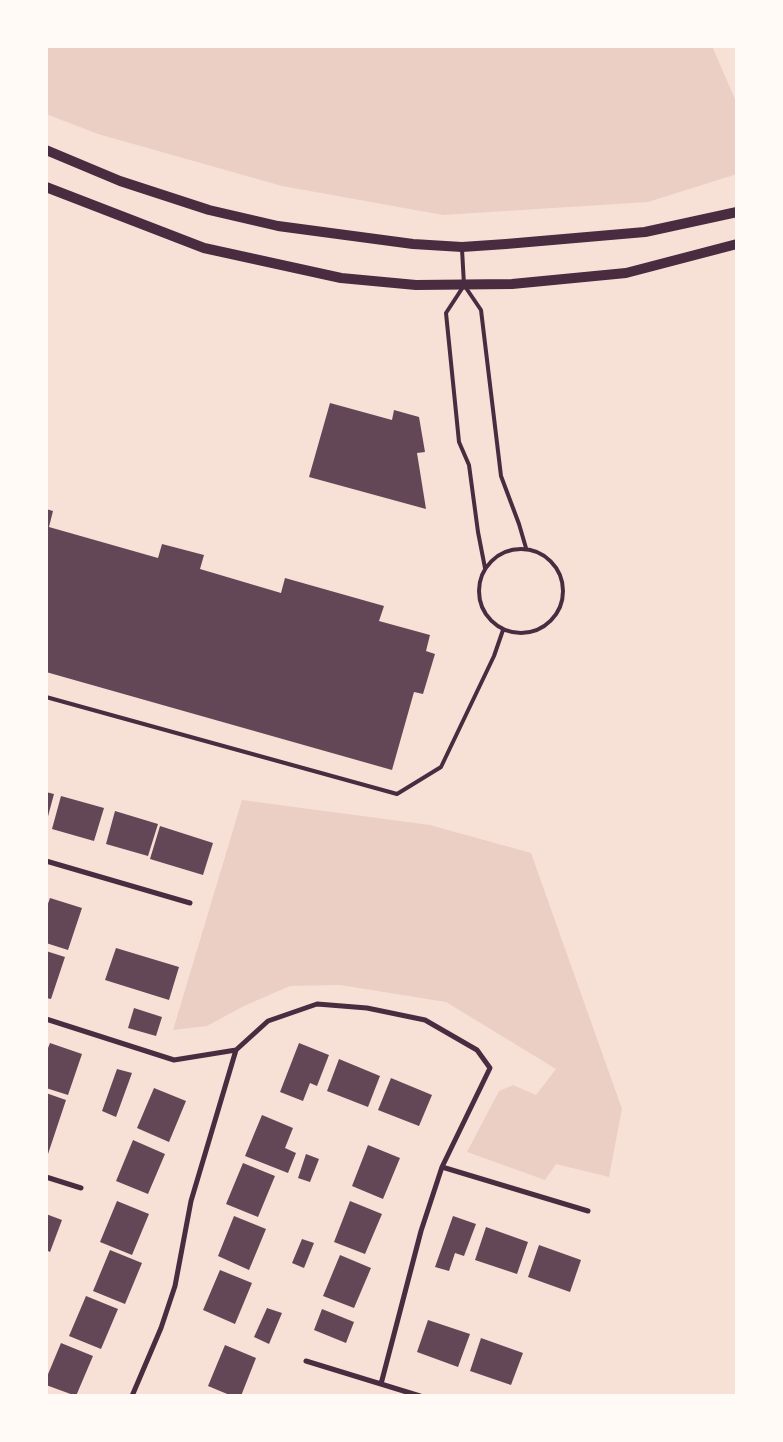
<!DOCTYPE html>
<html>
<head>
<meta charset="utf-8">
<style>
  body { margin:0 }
  #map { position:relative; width:783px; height:1442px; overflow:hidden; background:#f7e1d7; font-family:Figtree,sans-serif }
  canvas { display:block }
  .frame { position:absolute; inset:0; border:48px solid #fffaf5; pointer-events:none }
</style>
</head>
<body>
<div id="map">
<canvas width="783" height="1442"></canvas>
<div class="frame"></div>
</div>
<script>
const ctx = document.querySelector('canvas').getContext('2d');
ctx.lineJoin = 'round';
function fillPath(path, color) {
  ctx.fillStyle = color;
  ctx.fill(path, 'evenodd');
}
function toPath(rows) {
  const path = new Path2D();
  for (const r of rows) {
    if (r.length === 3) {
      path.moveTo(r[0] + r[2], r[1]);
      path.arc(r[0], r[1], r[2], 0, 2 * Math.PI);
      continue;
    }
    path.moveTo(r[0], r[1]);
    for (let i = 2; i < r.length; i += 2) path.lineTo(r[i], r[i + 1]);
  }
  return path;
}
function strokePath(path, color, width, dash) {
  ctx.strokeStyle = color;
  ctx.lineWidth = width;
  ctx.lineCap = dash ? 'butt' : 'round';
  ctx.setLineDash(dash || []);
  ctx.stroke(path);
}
const green = toPath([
  [46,46,712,46,737,104,737,174,648,202,443,215,282,186,98,134,46,114],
  [242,800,430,825,531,853,622,1109,609,1177,556,1164,545,1180,467,1152,499,1091,513,1085,536,1095,556,1069,446,1002,340,985,290,986,244,1006,207,1026,173,1030]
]);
const building = toPath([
  [330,403,392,420,394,410,419,417,425,452,417,453,426,509,309,477],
  [46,509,53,511,49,527,158,558,162,544,204,555,200,569,281,593,285,578,384,606,379,621,430,635,426,651,435,654,423,694,414,692,392,770,46,672],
  [46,792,54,794,47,820,46,820],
  [61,796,104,808,94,841,52,829],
  [115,811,158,824,148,856,106,844],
  [160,826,213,843,203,875,150,859],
  [50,898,82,908,68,950,46,943,46,909],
  [116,948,179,967,169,1000,105,980],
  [46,951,65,957,51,999,46,998],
  [134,1008,162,1017,156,1036,128,1028],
  [50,1043,82,1054,68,1095,46,1088,46,1053],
  [299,1043,329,1055,317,1086,310,1083,303,1101,280,1092],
  [339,1059,380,1076,368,1107,327,1091],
  [117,1069,132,1073,116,1117,102,1111],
  [391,1078,432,1095,419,1126,378,1110],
  [154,1088,186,1101,169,1142,137,1128],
  [46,1093,66,1100,47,1157,46,1157],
  [262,1115,293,1128,285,1148,296,1153,288,1173,245,1156],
  [133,1140,165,1154,148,1194,116,1181],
  [368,1145,400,1158,383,1199,352,1186],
  [306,1154,319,1159,310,1182,298,1178],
  [243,1163,275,1176,258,1217,226,1204],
  [117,1201,149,1214,132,1255,100,1242],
  [350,1201,382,1214,365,1254,334,1242],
  [46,1214,62,1220,50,1252,46,1250],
  [234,1216,266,1229,249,1270,218,1256],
  [453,1216,476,1224,464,1256,455,1253,449,1271,435,1267],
  [486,1227,528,1242,517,1274,475,1260],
  [302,1239,314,1243,304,1268,292,1263],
  [539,1245,581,1260,570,1292,528,1277],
  [110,1250,142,1263,125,1304,93,1291],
  [340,1255,371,1268,354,1308,323,1296],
  [220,1270,252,1283,235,1324,203,1310],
  [86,1296,118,1309,101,1349,69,1336],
  [267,1308,282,1313,269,1344,254,1337],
  [322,1309,354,1322,346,1343,314,1330],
  [428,1320,470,1334,458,1367,417,1352],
  [481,1338,523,1353,511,1385,470,1371],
  [61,1343,93,1356,76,1396,46,1385,46,1379],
  [225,1345,256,1358,241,1396,232,1396,208,1386]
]);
const service = toPath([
  [462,249,464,285,481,310,501,476,519,524,526,548],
  [463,287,446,313,459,442,469,465,478,532,485,568],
  [521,591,42],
  [46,697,397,794,441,767,494,656,503,630]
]);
const minor = toPath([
  [46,861,190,903],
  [46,1019,174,1060,236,1050,268,1021,317,1004,367,1008,425,1020,477,1050,490,1068,442,1167,421,1231,381,1384],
  [442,1167,588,1211],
  [46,1177,81,1188],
  [306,1361,420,1396],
  [132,1396,161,1328,175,1286,191,1201,236,1050]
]);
const secondary = toPath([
  [46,150,120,181,209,210,278,226,413,244,462,247,506,244,645,232,737,212],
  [46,187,204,248,341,278,416,285,512,284,626,273,737,244]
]);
fillPath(green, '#ebcfc5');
fillPath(building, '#644757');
strokePath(service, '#4a2c40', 4);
strokePath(minor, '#4a2c40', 5);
strokePath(secondary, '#4a2c40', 10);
</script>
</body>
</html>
